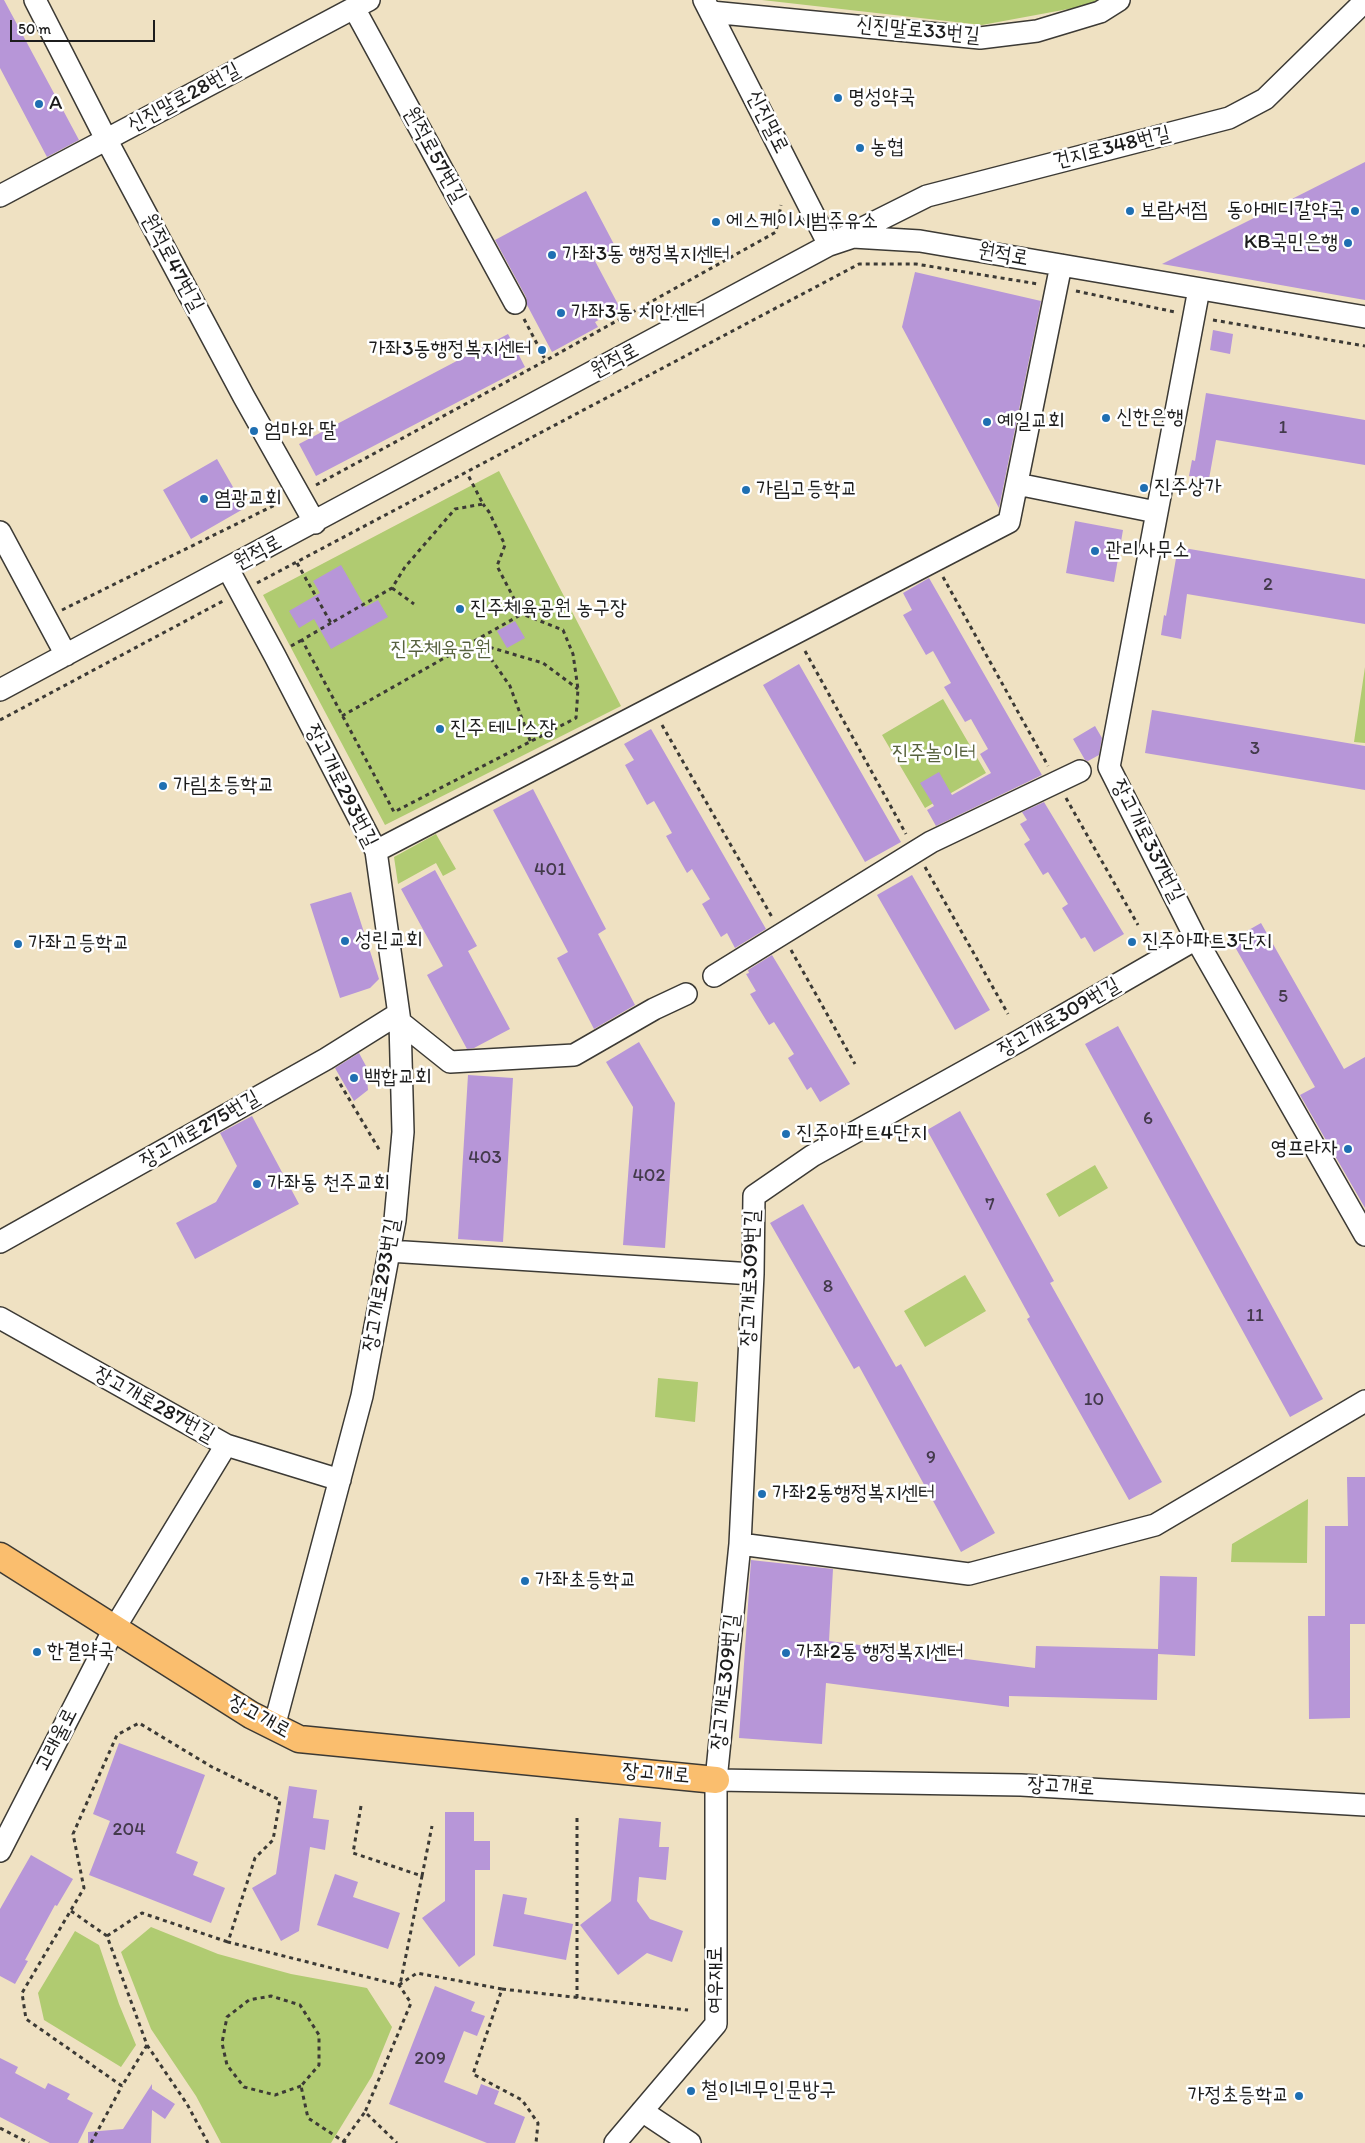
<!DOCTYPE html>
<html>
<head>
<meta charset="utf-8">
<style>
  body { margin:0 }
  #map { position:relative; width:1365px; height:2143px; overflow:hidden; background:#efe1c2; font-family:Itim,sans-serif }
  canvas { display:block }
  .scale { position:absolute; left:10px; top:20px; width:145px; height:22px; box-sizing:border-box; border:2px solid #1c1c1c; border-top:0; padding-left:6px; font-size:15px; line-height:18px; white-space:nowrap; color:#1c1c1c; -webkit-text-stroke:4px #fff; paint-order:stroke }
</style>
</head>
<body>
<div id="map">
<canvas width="1365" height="2143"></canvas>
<div class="scale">50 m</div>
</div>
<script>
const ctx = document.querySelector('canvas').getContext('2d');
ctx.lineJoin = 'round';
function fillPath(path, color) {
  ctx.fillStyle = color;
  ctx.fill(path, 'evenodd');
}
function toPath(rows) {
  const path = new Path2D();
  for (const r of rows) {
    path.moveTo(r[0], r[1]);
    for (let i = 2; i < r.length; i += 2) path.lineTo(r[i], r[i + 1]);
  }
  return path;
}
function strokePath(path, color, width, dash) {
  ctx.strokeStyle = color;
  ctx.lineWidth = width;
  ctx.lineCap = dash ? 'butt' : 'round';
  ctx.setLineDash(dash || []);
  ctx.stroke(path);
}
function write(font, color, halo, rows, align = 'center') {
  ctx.font = font + ' Itim,"Poor Story",sans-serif';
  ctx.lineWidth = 5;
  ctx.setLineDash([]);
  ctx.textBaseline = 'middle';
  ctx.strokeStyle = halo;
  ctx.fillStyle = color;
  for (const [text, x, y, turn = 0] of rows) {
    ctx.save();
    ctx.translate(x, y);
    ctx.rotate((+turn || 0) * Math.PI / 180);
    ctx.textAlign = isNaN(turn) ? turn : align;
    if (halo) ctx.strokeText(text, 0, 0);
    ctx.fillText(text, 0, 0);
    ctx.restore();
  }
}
const green = toPath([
  [762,0,1097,0,1090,5,982,25],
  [499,471,621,706,385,825,263,595],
  [1365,667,1365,743,1354,742],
  [943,699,986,773,925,808,882,735],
  [436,834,456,869,443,876,436,863,398,884,394,857],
  [1095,1165,1108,1188,1059,1217,1046,1194],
  [965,1275,986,1311,925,1347,904,1311],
  [658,1378,698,1382,695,1422,655,1417],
  [1308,1499,1307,1563,1231,1562,1232,1544],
  [151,1927,218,1954,291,1974,367,1988,392,2027,372,2076,331,2143,221,2143,196,2096,151,2029,121,1952],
  [75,1931,99,1945,119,2004,136,2045,121,2067,44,2020,38,1993]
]);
const building = toPath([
  [0,0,4,0,79,140,47,157,0,68],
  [1365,162,1365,300,1162,264,1280,205],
  [586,191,617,250,595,261,620,308,595,322,598,327,552,352,527,305,526,297,495,240],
  [915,272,1041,301,999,508,902,327],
  [1213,330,1233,334,1230,354,1210,350],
  [508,334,525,367,316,476,299,444],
  [1206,393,1365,420,1365,465,1216,440,1209,479,1189,476,1192,460,1195,461],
  [217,459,245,508,191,539,163,490],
  [1075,521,1123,530,1114,582,1066,573],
  [1178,547,1365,579,1365,624,1187,594,1181,639,1161,635,1164,615,1166,616],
  [341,565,365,607,378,600,388,617,331,649,314,619,299,628,289,611,320,593,313,581],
  [929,578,1042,775,936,826,927,810,934,806,920,783,939,772,952,795,991,773,980,754,988,749,971,719,965,722,944,687,951,683,933,651,926,655,903,615,912,610,903,593],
  [515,621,525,638,507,648,497,631],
  [799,664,901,842,865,862,763,685],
  [1152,710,1365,746,1365,790,1145,753],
  [1095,726,1102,738,1099,755,1088,761,1085,760,1073,739],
  [651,729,766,929,735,948,727,933,721,937,702,904,710,899,692,869,687,873,666,836,672,833,654,801,647,805,625,765,634,760,624,744],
  [533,789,606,929,598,934,635,1005,594,1029,557,958,568,952,493,810],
  [1044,802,1124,934,1094,952,1085,937,1081,939,1062,908,1068,904,1048,872,1043,875,1024,844,1030,840,1020,824,1027,820,1022,812],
  [435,870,477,946,468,951,510,1029,474,1048,467,1049,427,975,443,966,401,889],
  [912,875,990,1010,955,1030,877,895],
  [351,892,379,979,370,988,340,998,310,904],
  [1261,923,1344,1069,1365,1057,1365,1208,1300,1095,1315,1087,1231,940],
  [772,955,850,1084,820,1102,811,1087,807,1090,788,1058,794,1054,774,1022,769,1025,750,994,756,991,746,974,749,973,748,970],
  [1118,1026,1323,1399,1290,1417,1085,1044],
  [639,1042,675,1103,665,1248,623,1245,633,1107,606,1062],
  [359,1053,366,1066,368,1090,354,1101,335,1068],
  [468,1075,513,1078,503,1242,458,1239],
  [960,1111,1054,1281,1050,1283,1162,1482,1129,1500,1027,1319,1030,1317,927,1130],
  [252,1116,299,1204,195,1259,176,1223,216,1202,237,1166,220,1133],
  [803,1204,896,1367,901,1364,995,1533,961,1552,859,1366,854,1369,770,1223],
  [1347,1477,1365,1477,1365,1624,1350,1624,1350,1718,1309,1719,1308,1616,1325,1616,1325,1526,1348,1526],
  [751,1560,833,1569,829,1641,1035,1668,1036,1646,1158,1649,1160,1576,1197,1577,1195,1656,1158,1654,1157,1700,1009,1696,1009,1707,826,1683,822,1744,739,1738],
  [119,1743,205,1775,176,1853,198,1862,193,1875,225,1888,211,1923,89,1875,110,1821,93,1814],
  [289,1786,317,1790,313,1818,329,1820,325,1850,310,1847,299,1931,281,1941,252,1888,276,1874],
  [445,1812,474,1812,474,1841,490,1841,490,1870,475,1870,475,1955,459,1967,422,1918,445,1901],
  [619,1818,661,1822,659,1847,669,1847,666,1880,639,1877,637,1901,650,1919,683,1931,672,1962,647,1953,618,1975,580,1925,611,1901],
  [31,1855,73,1879,57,1906,55,1905,25,1960,28,1961,15,1984,0,1976,0,1909],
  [335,1874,358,1882,353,1897,400,1913,388,1949,317,1925],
  [503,1894,527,1898,524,1914,573,1924,566,1960,493,1946],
  [435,1986,475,2002,471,2011,485,2016,477,2036,464,2031,444,2082,477,2095,481,2084,499,2091,494,2104,525,2117,515,2143,487,2143,389,2104],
  [0,2058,18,2067,15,2073,45,2089,48,2083,70,2094,67,2099,93,2113,78,2143,50,2143,0,2117],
  [152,2084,152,2089,175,2104,165,2119,152,2110,151,2143,88,2143,88,2132,123,2129]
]);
const path = toPath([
  [1076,291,1175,312],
  [524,319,546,361],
  [1213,320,1365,346],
  [316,485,543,362,776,232,781,205],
  [297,563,331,623,392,588,405,567,455,509,483,504,467,473],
  [943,577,1048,766],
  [257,583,859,264,916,264,1038,284],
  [392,588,414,604],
  [62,610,281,502],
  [331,623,302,640,394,812,576,718,578,689,573,654,563,630,522,614,497,566,505,545,489,512,483,504],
  [477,639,510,686,531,743],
  [482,645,543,663,578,689],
  [291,646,302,640],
  [805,651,906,834],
  [342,716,522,614],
  [0,720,223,601],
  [662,725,772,917],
  [1066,798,1138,925],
  [925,867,1008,1014],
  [791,950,855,1064],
  [336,1077,380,1151],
  [361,1806,353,1853,422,1876,400,1985],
  [422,1876,432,1826],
  [71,1911,107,1936,147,2045,122,2086,26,2019,22,1993,84,1888,73,1834,117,1735,139,1723,212,1767,280,1800,273,1840,255,1858,228,1942,399,1985,411,2003,365,2112,397,2143],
  [107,1936,142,1913,228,1942],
  [399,1985,417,1973,502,1989,473,2074,522,2100,538,2123,536,2143],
  [502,1989,688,2010],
  [577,1998,577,1814],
  [147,2045,187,2104,208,2143],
  [301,2086,275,2095,244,2087,227,2065,222,2043,227,2017,249,2000,271,1996,300,2005,319,2035,319,2065,301,2086,308,2118,346,2143],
  [0,2128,29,2143],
  [343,2142,365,2112],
  [91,2143,122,2086]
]);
const minor = toPath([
  [35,0,106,139,244,397,315,523],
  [704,0,829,245,927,196,1229,118,1265,99,1365,1],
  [354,8,515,303],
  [711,12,980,38,1037,31,1100,12,1119,0],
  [0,196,369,0],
  [1199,289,1109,767,1196,939,1365,1235],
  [1017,484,1156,512],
  [0,532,66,655],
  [228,569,275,656,376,851,400,1022,403,1132,395,1220,362,1396,274,1727],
  [0,690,829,245,853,237,920,241,1365,317],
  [376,851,1009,522,1061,265],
  [714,976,931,842,1080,771],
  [400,1022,450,1062,574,1055,654,1009,686,994],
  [0,1242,326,1059,398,1014],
  [389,1251,753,1274],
  [0,1318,226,1445,340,1480],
  [740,1544,969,1574,1155,1525,1365,1401],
  [716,1780,1021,1785,1365,1805],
  [0,1851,114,1629,226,1445],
  [642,2111,690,2143],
  [615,2143,716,2024,716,1780,740,1544,753,1274,754,1196,812,1156,1019,1041,1196,939]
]);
const major = toPath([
  [0,1556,251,1715,299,1739,716,1780]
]);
const markers = [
  [838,98,5,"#1f6fb2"],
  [39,104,5,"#1f6fb2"],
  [860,148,5,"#1f6fb2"],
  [1130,211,5,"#1f6fb2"],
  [1355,211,5,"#1f6fb2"],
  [716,222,5,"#1f6fb2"],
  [1348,243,5,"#1f6fb2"],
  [552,255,5,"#1f6fb2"],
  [561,313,5,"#1f6fb2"],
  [542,350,5,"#1f6fb2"],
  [1106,418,5,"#1f6fb2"],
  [987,422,5,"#1f6fb2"],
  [254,431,5,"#1f6fb2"],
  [1144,488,5,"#1f6fb2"],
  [746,490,5,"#1f6fb2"],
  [204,499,5,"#1f6fb2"],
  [1095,551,5,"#1f6fb2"],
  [460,609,5,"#1f6fb2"],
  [440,729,5,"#1f6fb2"],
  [163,786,5,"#1f6fb2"],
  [345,941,5,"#1f6fb2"],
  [1132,942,5,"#1f6fb2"],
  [18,944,5,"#1f6fb2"],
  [354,1078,5,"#1f6fb2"],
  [786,1134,5,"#1f6fb2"],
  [1348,1149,5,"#1f6fb2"],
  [257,1184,5,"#1f6fb2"],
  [762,1494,5,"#1f6fb2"],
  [525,1581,5,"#1f6fb2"],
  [37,1652,5,"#1f6fb2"],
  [786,1653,5,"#1f6fb2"],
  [691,2091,5,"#1f6fb2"],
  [1299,2096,5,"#1f6fb2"]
];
const numberNames = [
  ["1",1283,428],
  ["2",1268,585],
  ["3",1255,749],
  ["401",550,870],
  ["5",1283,997],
  ["6",1148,1119],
  ["403",485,1158],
  ["402",649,1176],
  ["7",990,1205],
  ["8",828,1287],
  ["11",1255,1316],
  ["10",1094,1400],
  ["9",931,1458],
  ["204",129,1830],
  ["209",430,2059]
];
const streetNames = [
  ["신진말로33번길",918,31,5],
  ["신진말로28번길",184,98,-28],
  ["신진말로",767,122,63],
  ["건지로348번길",1112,148,-14],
  ["원적로57번길",434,155,61],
  ["원적로",1003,255,10],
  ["원적로47번길",172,263,62],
  ["원적로",615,361,-28],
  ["원적로",258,553,-28],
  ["장고개로293번길",341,786,63],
  ["장고개로337번길",1147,841,63],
  ["장고개로309번길",1059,1018,-30],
  ["장고개로275번길",200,1130,-30],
  ["장고개로309번길",751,1278,-88],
  ["장고개로293번길",382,1285,-80],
  ["장고개로287번길",154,1405,29],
  ["장고개로309번길",726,1682,-84],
  ["장고개로",259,1717,29],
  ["고래울로",57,1740,-63],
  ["장고개로",656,1774,5],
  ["장고개로",1061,1787,3],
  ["여우재로",716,1980,-90]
];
const poiNames = [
  ["명성약국",848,98],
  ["A",49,104],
  ["농협",870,148],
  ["보람서점",1140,211],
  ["동아메디칼약국",1345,211,"right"],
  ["에스케이시범주유소",726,222],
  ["KB국민은행",1338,243,"right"],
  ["가좌3동 행정복지센터",562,255],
  ["가좌3동 치안센터",571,313],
  ["가좌3동행정복지센터",532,350,"right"],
  ["신한은행",1116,418],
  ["예일교회",997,422],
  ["엄마와 딸",264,431],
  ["진주상가",1154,488],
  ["가림고등학교",756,490],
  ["염광교회",214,499],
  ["관리사무소",1105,551],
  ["진주체육공원 농구장",470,609],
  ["진주 테니스장",450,729],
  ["가림초등학교",173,786],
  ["성린교회",355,941],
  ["진주아파트3단지",1142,942],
  ["가좌고등학교",28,944],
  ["백합교회",364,1078],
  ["진주아파트4단지",796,1134],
  ["영프라자",1338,1149,"right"],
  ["가좌동 천주교회",267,1184],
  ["가좌2동행정복지센터",772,1494],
  ["가좌초등학교",535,1581],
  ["한결약국",47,1652],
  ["가좌2동 행정복지센터",796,1653],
  ["철이네무인문방구",701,2091],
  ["가정초등학교",1289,2096,"right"]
];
const parkNames = [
  ["진주체육공원",441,650],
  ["진주놀이터",934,754]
];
fillPath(green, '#b0cb71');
fillPath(building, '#b796d8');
strokePath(minor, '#3c3a35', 24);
strokePath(major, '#3c3a35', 29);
strokePath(path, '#3c3a35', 3, [4, 4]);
strokePath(minor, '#fff', 21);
strokePath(major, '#fabe6e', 26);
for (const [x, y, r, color] of markers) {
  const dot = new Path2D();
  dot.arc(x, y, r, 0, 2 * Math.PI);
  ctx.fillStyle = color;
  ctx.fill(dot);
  strokePath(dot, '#fff', 2);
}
write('19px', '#433a4b', null, numberNames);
write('21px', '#1c1c1c', '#fff', streetNames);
write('21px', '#1c1c1c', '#fff', poiNames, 'left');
write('21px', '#57623e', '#fff', parkNames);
</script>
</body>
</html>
